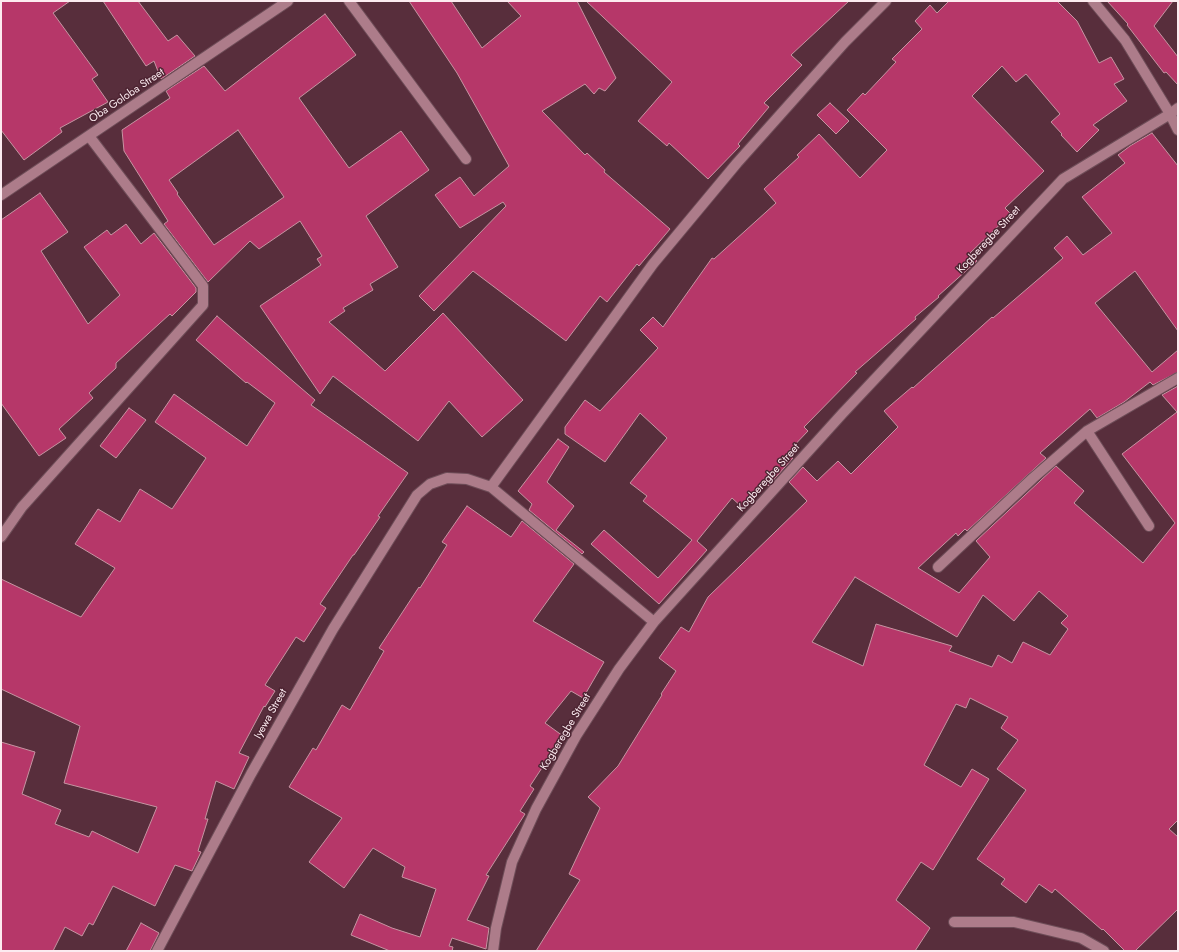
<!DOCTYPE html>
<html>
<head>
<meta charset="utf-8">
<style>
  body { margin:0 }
  #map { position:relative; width:1179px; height:952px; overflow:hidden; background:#582e3c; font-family:Jost,sans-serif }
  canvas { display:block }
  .frame { position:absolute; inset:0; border:2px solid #fcebf0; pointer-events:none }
</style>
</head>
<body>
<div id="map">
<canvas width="1179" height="952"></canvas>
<div class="frame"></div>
</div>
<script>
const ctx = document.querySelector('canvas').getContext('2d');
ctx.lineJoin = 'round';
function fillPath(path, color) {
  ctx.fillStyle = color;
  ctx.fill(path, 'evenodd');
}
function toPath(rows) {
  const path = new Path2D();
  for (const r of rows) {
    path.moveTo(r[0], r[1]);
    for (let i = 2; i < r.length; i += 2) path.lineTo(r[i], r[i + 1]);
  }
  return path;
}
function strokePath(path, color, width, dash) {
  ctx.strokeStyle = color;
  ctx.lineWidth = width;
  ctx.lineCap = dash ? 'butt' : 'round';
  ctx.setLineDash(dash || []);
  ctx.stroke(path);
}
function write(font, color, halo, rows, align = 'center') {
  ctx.font = font + ' Jost,sans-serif';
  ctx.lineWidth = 3;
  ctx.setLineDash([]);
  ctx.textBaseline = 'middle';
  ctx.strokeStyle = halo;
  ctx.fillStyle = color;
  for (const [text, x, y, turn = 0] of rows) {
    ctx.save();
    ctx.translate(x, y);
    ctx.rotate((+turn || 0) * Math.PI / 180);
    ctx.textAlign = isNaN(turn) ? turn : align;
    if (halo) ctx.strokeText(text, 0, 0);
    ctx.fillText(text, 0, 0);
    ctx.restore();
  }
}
const building = toPath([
  [1,1,70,1,53,13,98,75,92,79,108,102,60,128,62,132,24,160,1,130,1,1],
  [103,1,138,1,168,41,177,35,195,56,161,79,154,61,146,66,103,1],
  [409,1,451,1,482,48,521,16,507,1,577,1,616,78,605,91,599,88,594,94,585,84,542,111,585,155,587,153,605,170,604,172,670,229,639,266,637,264,607,302,600,296,566,341,473,271,434,311,419,296,506,206,503,202,460,228,435,195,460,177,474,196,509,166,457,73,409,1],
  [586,1,849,1,791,55,802,65,764,103,769,107,738,144,740,146,708,179,669,143,667,146,638,121,672,82,586,1],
  [949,1,1057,1,1077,21,1099,63,1111,57,1124,79,1114,84,1127,101,1093,125,1099,130,1077,152,1061,135,1062,134,1051,122,1060,114,1026,74,1016,82,1002,66,972,96,1044,171,1005,208,1011,214,970,253,977,261,938,296,939,297,915,317,916,319,855,372,857,373,804,427,808,431,787,453,793,458,768,486,766,484,743,508,732,498,697,541,707,550,659,604,591,544,604,530,658,578,692,540,643,501,647,496,630,483,667,438,640,413,605,462,565,434,565,427,585,400,600,411,658,348,640,330,653,317,663,327,712,258,714,259,776,203,764,189,799,157,797,155,819,134,860,178,887,150,847,110,863,93,865,95,896,62,892,59,922,29,915,21,930,5,937,13,949,1],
  [1107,1,1173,1,1154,26,1178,57,1178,85,1166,72,1164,73,1127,25,1128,24,1107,1],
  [325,14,356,55,299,98,349,168,401,131,429,170,366,216,398,267,370,284,373,290,343,308,345,311,329,322,385,371,443,313,523,400,482,437,449,401,418,441,333,376,320,394,260,306,321,265,317,259,322,256,300,221,259,249,250,241,208,282,164,224,168,221,124,151,122,130,170,98,166,91,204,66,225,91,325,14],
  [238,130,284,197,214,245,177,194,178,193,169,180,238,130],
  [830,103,849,121,836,134,817,115,830,103],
  [1152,133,1178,166,1178,331,1135,271,1095,303,1152,372,1178,350,1178,372,1153,385,1150,382,1124,402,1097,418,1090,409,1040,453,1046,458,967,531,965,529,958,536,956,533,918,568,959,593,990,557,976,541,1056,466,1084,491,1074,503,1143,563,1175,523,1122,454,1177,412,1162,395,1178,386,1178,820,1169,829,1178,837,1178,909,1135,951,1125,951,1103,929,1102,930,1055,889,1052,893,1039,884,1026,903,1001,884,1005,879,977,859,1026,790,997,769,1018,740,1001,728,1008,717,970,698,966,708,956,704,924,765,961,787,972,769,989,779,933,870,921,862,896,900,930,928,915,951,536,951,580,880,569,874,600,808,588,797,618,766,662,695,661,694,676,671,659,658,681,627,689,632,708,597,807,501,789,482,803,467,817,481,838,461,851,474,898,427,884,411,912,387,913,388,992,317,993,318,1063,258,1054,248,1067,236,1083,255,1112,233,1082,197,1125,163,1118,155,1130,146,1152,133],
  [855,577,957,637,983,595,1014,621,1039,591,1068,616,1061,623,1068,629,1050,655,1023,642,1012,663,998,655,992,667,949,651,952,646,876,624,863,666,812,642,855,577],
  [40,193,68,232,41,251,88,324,120,295,84,247,107,230,111,235,126,224,141,244,154,233,196,288,196,292,172,316,170,314,116,363,116,368,89,393,93,398,59,429,66,438,39,456,1,403,1,220,40,193],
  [217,316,315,400,311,405,408,473,378,516,380,517,354,555,353,555,320,604,326,608,304,642,296,637,265,685,275,691,265,707,264,706,239,753,249,757,234,789,216,781,205,819,208,819,198,851,201,852,192,871,175,865,155,906,113,886,93,925,89,923,82,936,65,927,53,951,1,951,1,742,35,752,22,794,61,810,55,824,89,837,92,831,138,853,157,807,64,783,80,726,1,689,1,579,81,617,115,568,75,544,98,509,120,522,140,489,172,509,206,458,155,422,174,394,247,446,275,403,247,382,246,383,196,340,217,316],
  [129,408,146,420,116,458,100,446,129,408],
  [558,439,569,447,547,482,574,506,556,530,584,552,582,554,529,510,532,504,518,491,558,439],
  [467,506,511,537,522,521,574,564,533,621,604,662,583,698,571,691,545,723,563,736,530,786,534,789,520,811,525,814,486,875,489,876,467,920,489,928,486,949,452,938,449,946,453,947,452,951,390,951,351,935,360,914,392,928,420,937,436,889,402,877,405,867,373,848,344,888,309,862,342,818,289,787,313,748,316,750,342,705,350,710,384,651,379,648,419,587,420,588,447,545,442,542,467,506],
  [141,923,159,933,150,951,126,951,141,923]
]);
const minor = toPath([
  [349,1,466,159],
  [1093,1,1125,40,1170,114,1178,130],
  [1,195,288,1],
  [1087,431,1149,526],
  [491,487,654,622],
  [1,537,22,507,203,305,203,286,89,136],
  [938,567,1033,478,1087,431,1178,378],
  [954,922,1014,922,1081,938,1104,951],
  [157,951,251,774,333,629,417,495,430,484,447,478,467,479,491,487,653,264,737,163,845,42,886,1],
  [493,951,496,928,512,862,536,809,576,736,619,669,654,622,842,414,1063,179,1170,114,1178,108]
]);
const streetNames = [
  ["Oba Goloba Street",127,96,-34],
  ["Kogberegbe Street",989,240,-47],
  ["Kogberegbe Street",769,478,-48],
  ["Iyewa Street",271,714,-61],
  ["Kogberegbe Street",566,732,-59]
];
fillPath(building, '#b63769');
strokePath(building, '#c694a2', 1);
strokePath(minor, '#6e4d58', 12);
strokePath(minor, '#ad7c8a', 10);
write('11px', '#fcebf0', '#4d2432', streetNames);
</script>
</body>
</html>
